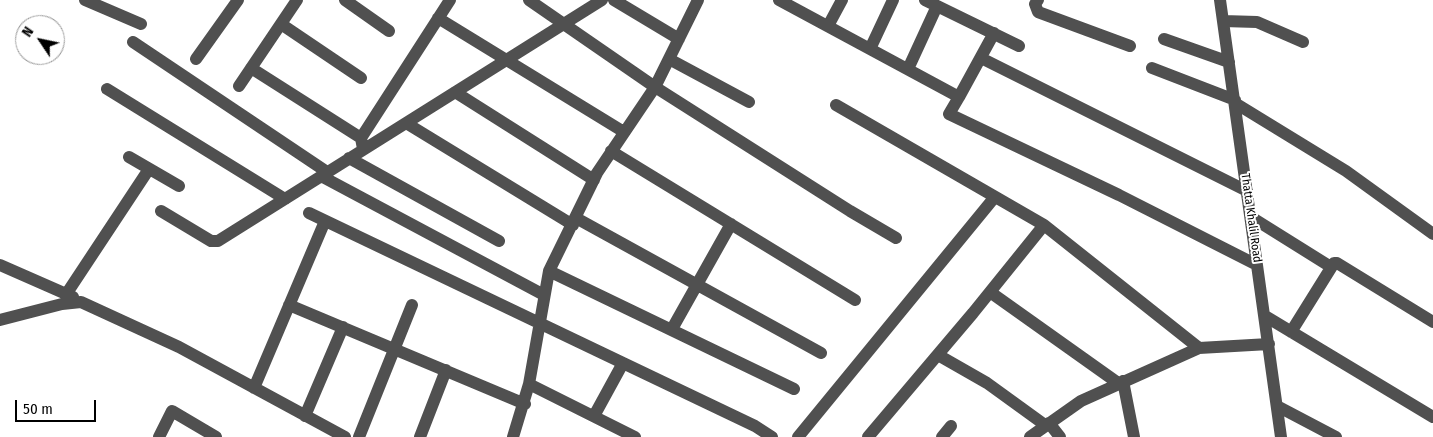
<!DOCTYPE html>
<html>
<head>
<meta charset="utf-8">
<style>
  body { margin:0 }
  #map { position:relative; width:1433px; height:437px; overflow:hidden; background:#fff; font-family:"Fira Sans Condensed",sans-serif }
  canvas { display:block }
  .north { position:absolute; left:15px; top:15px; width:50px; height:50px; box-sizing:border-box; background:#fff; border:1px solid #999; border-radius:50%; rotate:304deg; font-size:14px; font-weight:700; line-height:20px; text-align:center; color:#000 }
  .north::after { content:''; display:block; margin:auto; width:18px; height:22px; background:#000; clip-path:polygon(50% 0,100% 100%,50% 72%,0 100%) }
  .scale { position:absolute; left:15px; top:400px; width:81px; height:22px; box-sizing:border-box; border:2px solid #000; border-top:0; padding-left:6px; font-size:15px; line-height:18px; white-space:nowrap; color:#000; -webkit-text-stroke:4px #fff; paint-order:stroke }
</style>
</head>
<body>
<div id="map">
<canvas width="1433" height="437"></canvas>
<div class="north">N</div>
<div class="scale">50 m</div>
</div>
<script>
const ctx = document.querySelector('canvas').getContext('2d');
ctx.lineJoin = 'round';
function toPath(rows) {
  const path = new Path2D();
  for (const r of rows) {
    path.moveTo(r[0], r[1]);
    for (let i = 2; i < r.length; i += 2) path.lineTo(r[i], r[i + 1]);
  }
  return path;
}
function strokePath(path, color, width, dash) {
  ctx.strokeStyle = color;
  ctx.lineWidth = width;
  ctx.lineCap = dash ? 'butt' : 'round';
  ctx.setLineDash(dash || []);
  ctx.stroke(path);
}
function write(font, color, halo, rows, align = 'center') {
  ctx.font = font + ' "Fira Sans Condensed",sans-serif';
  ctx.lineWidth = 4;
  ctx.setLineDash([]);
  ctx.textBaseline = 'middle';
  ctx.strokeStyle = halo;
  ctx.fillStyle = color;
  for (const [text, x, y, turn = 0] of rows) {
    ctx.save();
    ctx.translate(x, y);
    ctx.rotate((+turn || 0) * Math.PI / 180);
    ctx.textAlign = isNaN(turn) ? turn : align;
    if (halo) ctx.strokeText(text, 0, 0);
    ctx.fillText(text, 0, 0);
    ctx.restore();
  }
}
const minor = toPath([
  [85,0,141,24],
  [345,0,389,31],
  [529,0,655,87,850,211,896,238],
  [614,0,679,39],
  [779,0,959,97,949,114,1119,195,1257,265],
  [925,0,1019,46],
  [1038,0,1035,4,1038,12,1130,46],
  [1220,0,1281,437],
  [438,18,624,132],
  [1223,21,1257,22,1303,42],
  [281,24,361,78],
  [828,26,842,0],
  [1164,39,1229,62],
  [133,42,327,172],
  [870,49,893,0],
  [981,58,1247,191],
  [196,59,238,0],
  [669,59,749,102],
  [251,68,361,138],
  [1152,68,1235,100],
  [908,69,937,6],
  [239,86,297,0],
  [107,89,285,199],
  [455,92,594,180],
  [959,97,994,33],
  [1235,103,1346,171,1433,234],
  [836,105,1044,225,1199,348,1269,344],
  [406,123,573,225],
  [363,149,361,138,450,0],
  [611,151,855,300],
  [129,157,179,186],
  [349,158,499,241],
  [321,176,544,295],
  [161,211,211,241,218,241,602,0],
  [309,213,623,363],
  [1251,217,1331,267],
  [576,218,821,353],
  [0,265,73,297],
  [549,271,794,389],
  [990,292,1118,383],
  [67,293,149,169],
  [289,305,525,404],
  [1265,316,1433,417],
  [0,320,62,304,81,302,179,347,345,437],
  [672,329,731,224],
  [1291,332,1334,263,1337,263,1433,322],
  [938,355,987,383,1045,425],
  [1123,381,1134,437],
  [529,384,635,437],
  [254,388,325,221],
  [1277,406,1336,437],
  [305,416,343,327],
  [594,416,623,363,755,426,772,437],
  [1049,423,1060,437],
  [159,437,172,411,216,437],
  [359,437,412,305],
  [420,437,446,370],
  [513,437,529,384,549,271,597,173,655,87,698,0],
  [798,437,994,198],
  [868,437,973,313,1044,225],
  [942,437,951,426],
  [1030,437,1081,401,1199,348]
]);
const streetNames = [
  ["Thatta Khalil Road",1251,218,82]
];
strokePath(minor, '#505050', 12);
write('12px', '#000', '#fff', streetNames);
</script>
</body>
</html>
